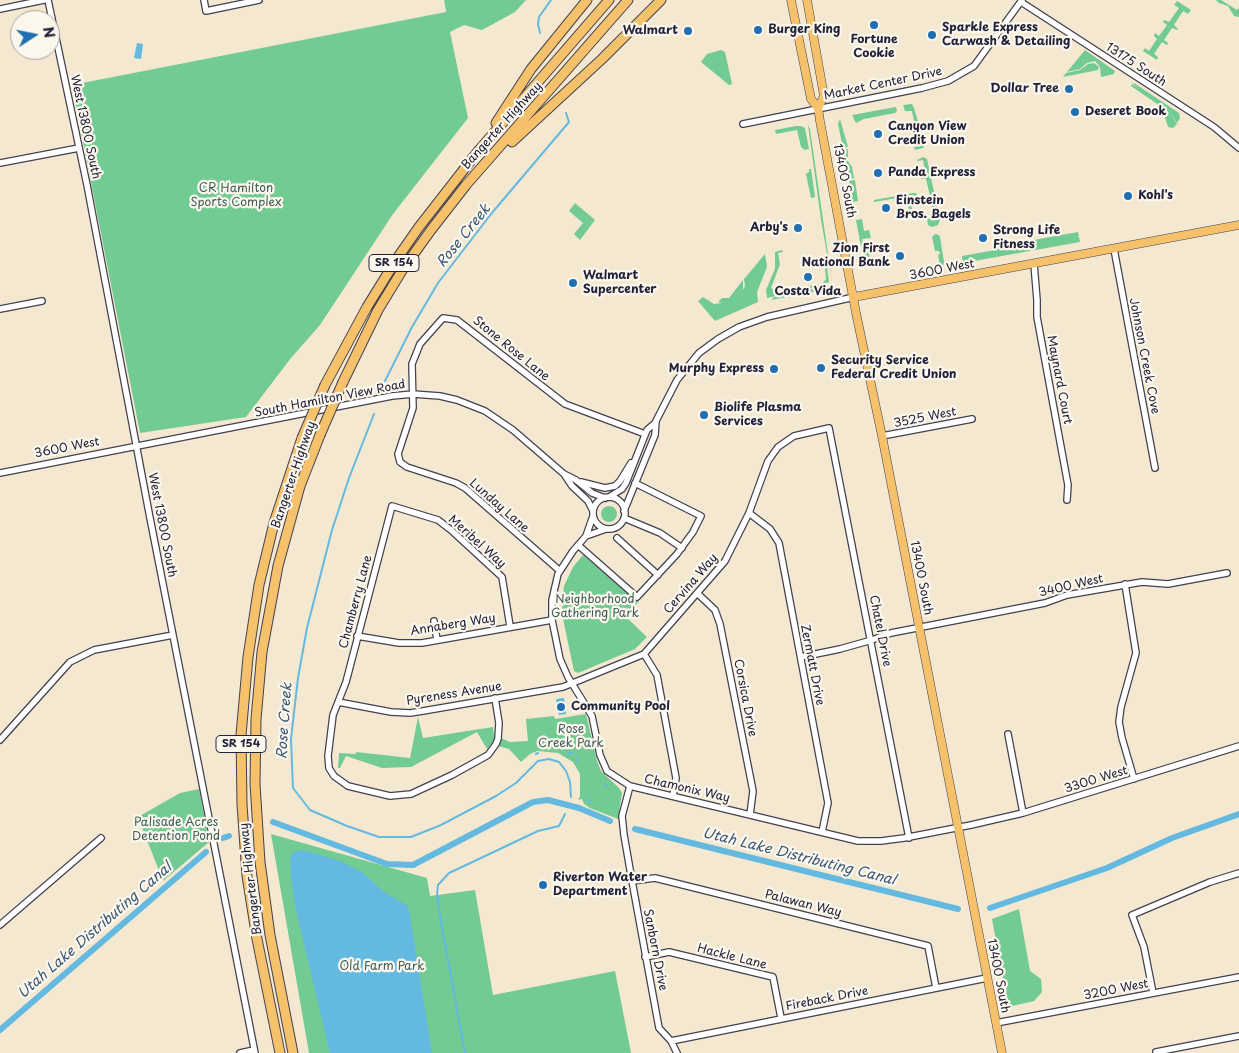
<!DOCTYPE html>
<html>
<head>
<meta charset="utf-8">
<style>
  body { margin:0 }
  #map { position:relative; width:1239px; height:1053px; overflow:hidden; background:#f5e8d0; font-family:"Playpen Sans",sans-serif }
  canvas { display:block }
  .north { position:absolute; left:10px; top:10px; width:50px; height:50px; box-sizing:border-box; background:#fbf7ec; border:1px solid #a4a2a5; border-radius:50%; rotate:79deg; font-size:14px; font-weight:700; line-height:20px; text-align:center; color:#22223b }
  .north::after { content:''; display:block; margin:auto; width:18px; height:22px; background:#1f6fb2; clip-path:polygon(50% 0,100% 100%,50% 72%,0 100%) }
</style>
</head>
<body>
<div id="map">
<canvas width="1239" height="1053"></canvas>
<div class="north">N</div>
</div>
<script>
const ctx = document.querySelector('canvas').getContext('2d');
ctx.lineJoin = 'round';
function fillPath(path, color) {
  ctx.fillStyle = color;
  ctx.fill(path, 'evenodd');
}
function toPath(rows) {
  const path = new Path2D();
  for (const r of rows) {
    if (r.length === 3) {
      path.moveTo(r[0] + r[2], r[1]);
      path.arc(r[0], r[1], r[2], 0, 2 * Math.PI);
      continue;
    }
    path.moveTo(r[0], r[1]);
    for (let i = 2; i < r.length; i += 2) path.lineTo(r[i], r[i + 1]);
  }
  return path;
}
function strokePath(path, color, width, dash) {
  ctx.strokeStyle = color;
  ctx.lineWidth = width;
  ctx.lineCap = dash ? 'butt' : 'round';
  ctx.setLineDash(dash || []);
  ctx.stroke(path);
}
function write(font, color, halo, rows, align = 'center') {
  ctx.font = font + ' "Playpen Sans",sans-serif';
  ctx.lineWidth = 4.5;
  ctx.setLineDash([]);
  ctx.textBaseline = 'middle';
  ctx.strokeStyle = halo;
  ctx.fillStyle = color;
  for (const [text, x, y, turn = 0] of rows) {
    ctx.save();
    ctx.translate(x, y);
    ctx.rotate((+turn || 0) * Math.PI / 180);
    ctx.textAlign = isNaN(turn) ? turn : align;
    if (halo) ctx.strokeText(text, 0, 0);
    ctx.fillText(text, 0, 0);
    ctx.restore();
  }
}
const green = toPath([
  [444,0,526,0,515,12,482,30,464,25,450,32,468,118,393,214,320,325,291,358,246,417,140,433,72,85,446,12,447,17],
  [1216,0,1221,0,1237,10,1239,8,1239,17,1234,16,1228,6,1219,3],
  [1177,1,1191,10,1188,14,1183,11,1174,25,1178,29,1177,30,1172,28,1164,40,1168,43,1167,45,1162,42,1154,54,1158,57,1157,60,1143,51,1145,48,1149,51,1157,39,1154,36,1155,33,1159,36,1167,25,1163,22,1164,20,1169,22,1179,8,1174,5],
  [721,50,725,52,732,84,729,85,701,62,707,54],
  [1085,50,1115,71,1114,74,1101,77,1100,67,1095,61,1087,63,1080,69,1067,72],
  [1094,63,1099,67,1098,70,1063,77,1066,73,1080,70,1088,64],
  [1134,83,1179,113,1180,118,1177,123,1167,108,1177,124,1173,128,1168,127,1164,114,1166,110,1131,86,1132,84,1141,90,1133,84],
  [912,104,914,108,925,145,923,148,915,150,914,147,919,146,912,111,905,111,903,105],
  [896,107,897,111,895,113,864,119,856,123,852,115],
  [840,119,848,147,843,148,838,124],
  [808,125,810,129,832,282,821,220],
  [796,126,801,126,805,128,809,149,805,150,801,147,797,130,776,134,775,130],
  [848,149,848,161,852,167,854,178,849,179,843,150],
  [923,157,927,159,940,220,938,225,932,227,928,225,927,219,934,217,930,199,924,199,930,196,926,179,921,179,921,177,926,175,923,160,917,161,917,160],
  [809,169,811,169,815,197,811,198,806,174,809,172],
  [855,180,858,201,853,202,849,181],
  [913,193,916,193,917,195,916,197,913,195,910,200,912,209,909,210,907,199,903,197,874,202,874,200],
  [575,203,595,220,580,240,574,234,583,223,569,211],
  [862,219,864,231,869,230,871,238,862,239,864,248,868,247,870,261,864,262,856,220],
  [1078,232,1079,236,1077,236,1079,237,1080,242,963,263,962,256,995,250,995,247],
  [935,234,939,235,940,237,944,262,943,266,940,266,938,255,940,254,939,251,935,251,932,237],
  [782,250,783,252,778,253,780,264,771,288,776,291,822,284,826,279,825,268,827,267,829,282,820,286,767,298,766,290,775,269,775,252],
  [765,254,767,267,757,292,758,302,715,321,698,301,703,297,714,304,722,303,718,302,722,298,729,298,743,280,743,290,745,286,744,279],
  [826,286,830,286,824,290,771,300,774,297],
  [609,514,8],
  [583,555,639,601,626,617,647,637,635,649,578,673,574,671,563,619,562,602,564,586,573,567],
  [586,714,597,761,601,771,619,788,622,793,618,819,590,808,584,804,582,799,578,800,580,796,580,774,573,762,558,753,537,751,530,754,521,762,509,749,491,744,487,749,477,732,411,767,382,768,346,756,340,768,338,768,339,753,356,754,356,752,410,758,418,717,423,738,493,727,494,735,510,742,528,741,526,719,554,716,555,719],
  [199,789,209,842,163,881,138,817,180,793],
  [271,834,427,878,430,896,475,890,493,995,615,971,631,1053,309,1053],
  [1019,909,1030,971,1041,979,1042,992,1034,1001,1008,1007,992,919]
]);
const water = toPath([
  [137,43,143,44,141,59,134,58],
  [564,698,566,714,559,715,556,699],
  [303,850,340,861,362,872,384,892,405,904,409,909,432,1053,330,1053,295,906,291,877,290,856,296,851]
]);
const stream = toPath([
  [540,33,538,24,539,17,551,0],
  [385,381,412,327,438,283,491,214,569,122,566,113],
  [374,414,349,478,332,530,307,628,298,678,291,739,293,788,310,810,347,826,379,837,411,837,441,825,496,796,516,783,538,761,549,759,559,762,566,771,570,782,571,797],
  [569,753,572,753],
  [536,754,538,753],
  [577,761,578,758],
  [605,784,607,786],
  [588,800,590,801],
  [465,1053,443,934,437,895,438,885,449,873,464,866,538,831,559,826,565,814]
]);
const canal = toPath([
  [273,822,387,864,413,865,533,802,548,800,579,808,610,821],
  [635,829,958,909],
  [223,838,229,836],
  [990,908,1107,868,1172,838,1239,814],
  [0,1030,206,852]
]);
const minor = toPath([
  [48,0,87,185,150,518,255,1053],
  [204,0,206,11,259,0],
  [1021,2,1214,127,1239,148],
  [0,9,44,0],
  [743,124,922,88,948,81,974,66,1022,0],
  [0,163,79,148],
  [1114,249,1155,468],
  [1034,264,1037,300,1037,317,1068,485,1067,500],
  [0,309,42,301],
  [882,436,972,419],
  [0,473,392,396,413,394,440,396,457,400,485,411,513,430,564,474,576,480,592,493,605,498],
  [564,474,572,486,588,501,593,511],
  [581,482,605,488,615,486,620,481,631,463],
  [609,497,622,489,626,483,647,430,655,423],
  [609,513,16],
  [624,511,655,435,656,421,677,380,699,353,718,339,739,327,767,317,854,297],
  [749,513,770,529,779,543,828,803,822,832],
  [593,516,586,536,573,551,558,574,552,600,552,620,560,659,568,677,592,716,600,755,607,771,630,786,858,841,881,841,904,838,971,825,1023,813,1239,746],
  [624,518,660,533,682,548],
  [586,536,606,529],
  [617,538,658,575],
  [578,545,637,597,677,554,693,532,701,516,635,483],
  [560,571,465,488,456,483,407,467,400,462,398,454,413,408,412,364,420,344,443,318,457,320,565,404,645,434],
  [1125,584,1136,653,1121,707,1119,722,1122,738,1134,779],
  [697,593,715,610,720,624,753,791,750,815],
  [434,621,437,640],
  [357,636,399,643,422,643,552,620],
  [644,654,657,675,676,778,673,796],
  [801,657,840,649,872,640,891,633,1045,603,1067,595,1142,582,1168,584,1227,573],
  [495,698,499,723,498,739,496,744,488,755,452,775,411,794,390,796,348,786,334,776,329,768,328,756,333,715,346,682,392,506,438,520,451,530,502,577,510,626],
  [338,702,391,712,410,713,423,711,563,687,644,654,725,561,749,513,768,461,778,447,794,436,829,428,909,838],
  [1008,734,1023,813],
  [0,740,70,662,94,650,173,635],
  [630,786,622,816,624,835,632,881,659,1028,671,1041,677,1053],
  [632,881,655,878,928,946,936,988],
  [0,925,101,838],
  [645,957,669,952,773,977,781,1018],
  [1153,993,1144,947,1132,915,1210,882,1239,873],
  [996,1023,1239,977],
  [671,1041,987,978],
  [1156,1052,1239,1036],
  [240,1053,254,1050]
]);
const major = toPath([
  [791,0,811,99,818,108,820,121,856,313,882,436,1002,1053],
  [807,0,824,96,818,108],
  [854,297,1239,225]
]);
const highway = toPath([
  [496,123,531,69,587,0],
  [512,142,602,59,661,0],
  [343,382,378,310,403,269,431,230,466,185,628,0],
  [325,385,367,307,398,257,419,227,479,150,609,0],
  [280,1053,257,939,247,876,242,804,241,735,248,657,259,585,274,523,302,438],
  [293,1053,270,935,260,862,255,784,256,719,262,652,278,566,300,486,320,435]
]);
const highwayBridge = toPath([
  [320,435,343,382],
  [302,438,325,385]
]);
const markers = [
  [874,25,5,"#1f6fb2"],
  [758,30,5,"#1f6fb2"],
  [688,31,5,"#1f6fb2"],
  [932,35,5,"#1f6fb2"],
  [1069,89,5,"#1f6fb2"],
  [1075,112,5,"#1f6fb2"],
  [878,134,5,"#1f6fb2"],
  [878,173,5,"#1f6fb2"],
  [1128,196,5,"#1f6fb2"],
  [886,208,5,"#1f6fb2"],
  [798,228,5,"#1f6fb2"],
  [983,238,5,"#1f6fb2"],
  [900,256,5,"#1f6fb2"],
  [808,277,5,"#1f6fb2"],
  [573,283,5,"#1f6fb2"],
  [821,368,5,"#1f6fb2"],
  [774,369,5,"#1f6fb2"],
  [704,415,5,"#1f6fb2"],
  [561,707,5,"#1f6fb2"],
  [543,885,5,"#1f6fb2"]
];
const shields = [
  [394,263,50],
  [241,744,50]
];
const shieldNames = [
  ["SR 154",394,263],
  ["SR 154",241,744]
];
const poiNames = [
  ["Sparkle Express",942,28],
  ["Carwash & Detailing",942,42],
  ["Burger King",768,30],
  ["Walmart",678,31,"right"],
  ["Fortune",874,40,"center"],
  ["Cookie",874,54,"center"],
  ["Dollar Tree",1059,89,"right"],
  ["Deseret Book",1085,112],
  ["Canyon View",888,127],
  ["Credit Union",888,141],
  ["Panda Express",888,173],
  ["Kohl's",1138,196],
  ["Einstein",896,201],
  ["Bros. Bagels",896,215],
  ["Arby's",788,228,"right"],
  ["Strong Life",993,231],
  ["Fitness",993,245],
  ["Zion First",890,249,"right"],
  ["National Bank",890,263,"right"],
  ["Walmart",583,276],
  ["Supercenter",583,290],
  ["Costa Vida",808,292,"center"],
  ["Security Service",831,361],
  ["Federal Credit Union",831,375],
  ["Murphy Express",764,369,"right"],
  ["Biolife Plasma",714,408],
  ["Services",714,422],
  ["Community Pool",571,707],
  ["Riverton Water",553,878],
  ["Department",553,892]
];
const streetNames = [
  ["13175 South",1136,65,33],
  ["Market Center Drive",883,84,-12],
  ["Bangerter Highway",502,126,-48],
  ["West 13800 South",85,127,78],
  ["13400 South",844,181,79],
  ["3600 West",942,270,-11],
  ["Stone Rose Lane",511,349,39],
  ["Johnson Creek Cove",1144,356,79],
  ["Maynard Court",1059,380,79],
  ["South Hamilton View Road",330,399,-11],
  ["3525 West",925,418,-11],
  ["3600 West",67,448,-11],
  ["Bangerter Highway",294,475,-71],
  ["Lunday Lane",499,506,41],
  ["West 13800 South",162,525,79],
  ["Meribel Way",477,542,42],
  ["13400 South",921,578,79],
  ["Cervina Way",691,584,-49],
  ["3400 West",1071,586,-13],
  ["Chamberry Lane",356,602,-75],
  ["Annaberg Way",453,625,-9],
  ["Chatel Drive",880,631,79],
  ["Zermatt Drive",812,665,79],
  ["Pyreness Avenue",454,694,-9],
  ["Corsica Drive",745,698,79],
  ["3300 West",1096,780,-17],
  ["Chamonix Way",687,789,13],
  ["Bangerter Highway",251,879,-97],
  ["Palawan Way",803,904,14],
  ["Sanborn Drive",655,950,79],
  ["Hackle Lane",732,957,14],
  ["13400 South",998,976,79],
  ["3200 West",1116,990,-11],
  ["Fireback Drive",827,999,-11]
];
const parkNames = [
  ["CR Hamilton",236,189],
  ["Sports Complex",236,203],
  ["Neighborhood",595,600],
  ["Gathering Park",595,614],
  ["Rose",571,730],
  ["Creek Park",571,744],
  ["Palisade Acres",176,823],
  ["Detention Pond",176,837],
  ["Old Farm Park",382,967]
];
const waterNames = [
  ["Rose Creek",464,236,-51],
  ["Rose Creek",285,721,-86],
  ["Utah Lake Distributing Canal",799,857,14],
  ["Utah Lake Distributing Canal",95,931,-41]
];
fillPath(green, '#72cb92');
fillPath(water, '#64b9e0');
strokePath(stream, '#64b9e0', 2);
strokePath(canal, '#64b9e0', 6);
strokePath(minor, '#424051', 8);
strokePath(major, '#424051', 9);
strokePath(highway, '#424051', 11);
strokePath(minor, '#fff', 5.5);
strokePath(major, '#f6c16b', 8);
strokePath(highway, '#f6c16b', 9);
strokePath(highwayBridge, '#424051', 11, []);
strokePath(highwayBridge, '#f6c16b', 9);
for (const [x, y, r, color] of markers) {
  const dot = new Path2D();
  dot.arc(x, y, r, 0, 2 * Math.PI);
  ctx.fillStyle = color;
  ctx.fill(dot);
  strokePath(dot, '#fbf7ec', 2);
}
for (const [x, y, w] of shields) {
  const box = new Path2D();
  box.roundRect(x - w / 2, y - 8.5, w, 17, 4);
  ctx.fillStyle = '#fbf7ec';
  ctx.fill(box);
  strokePath(box, '#22223b', 1);
}
write('bold 11px', '#22223b', null, shieldNames);
write('bold 12px', '#22223b', '#fbf7ec', poiNames, 'left');
write('12px', '#22223b', '#fbf7ec', streetNames);
write('12px', '#3e5d59', '#fbf7ec', parkNames);
write('italic 14px', '#395775', '#fbf7ec', waterNames);
</script>
</body>
</html>
